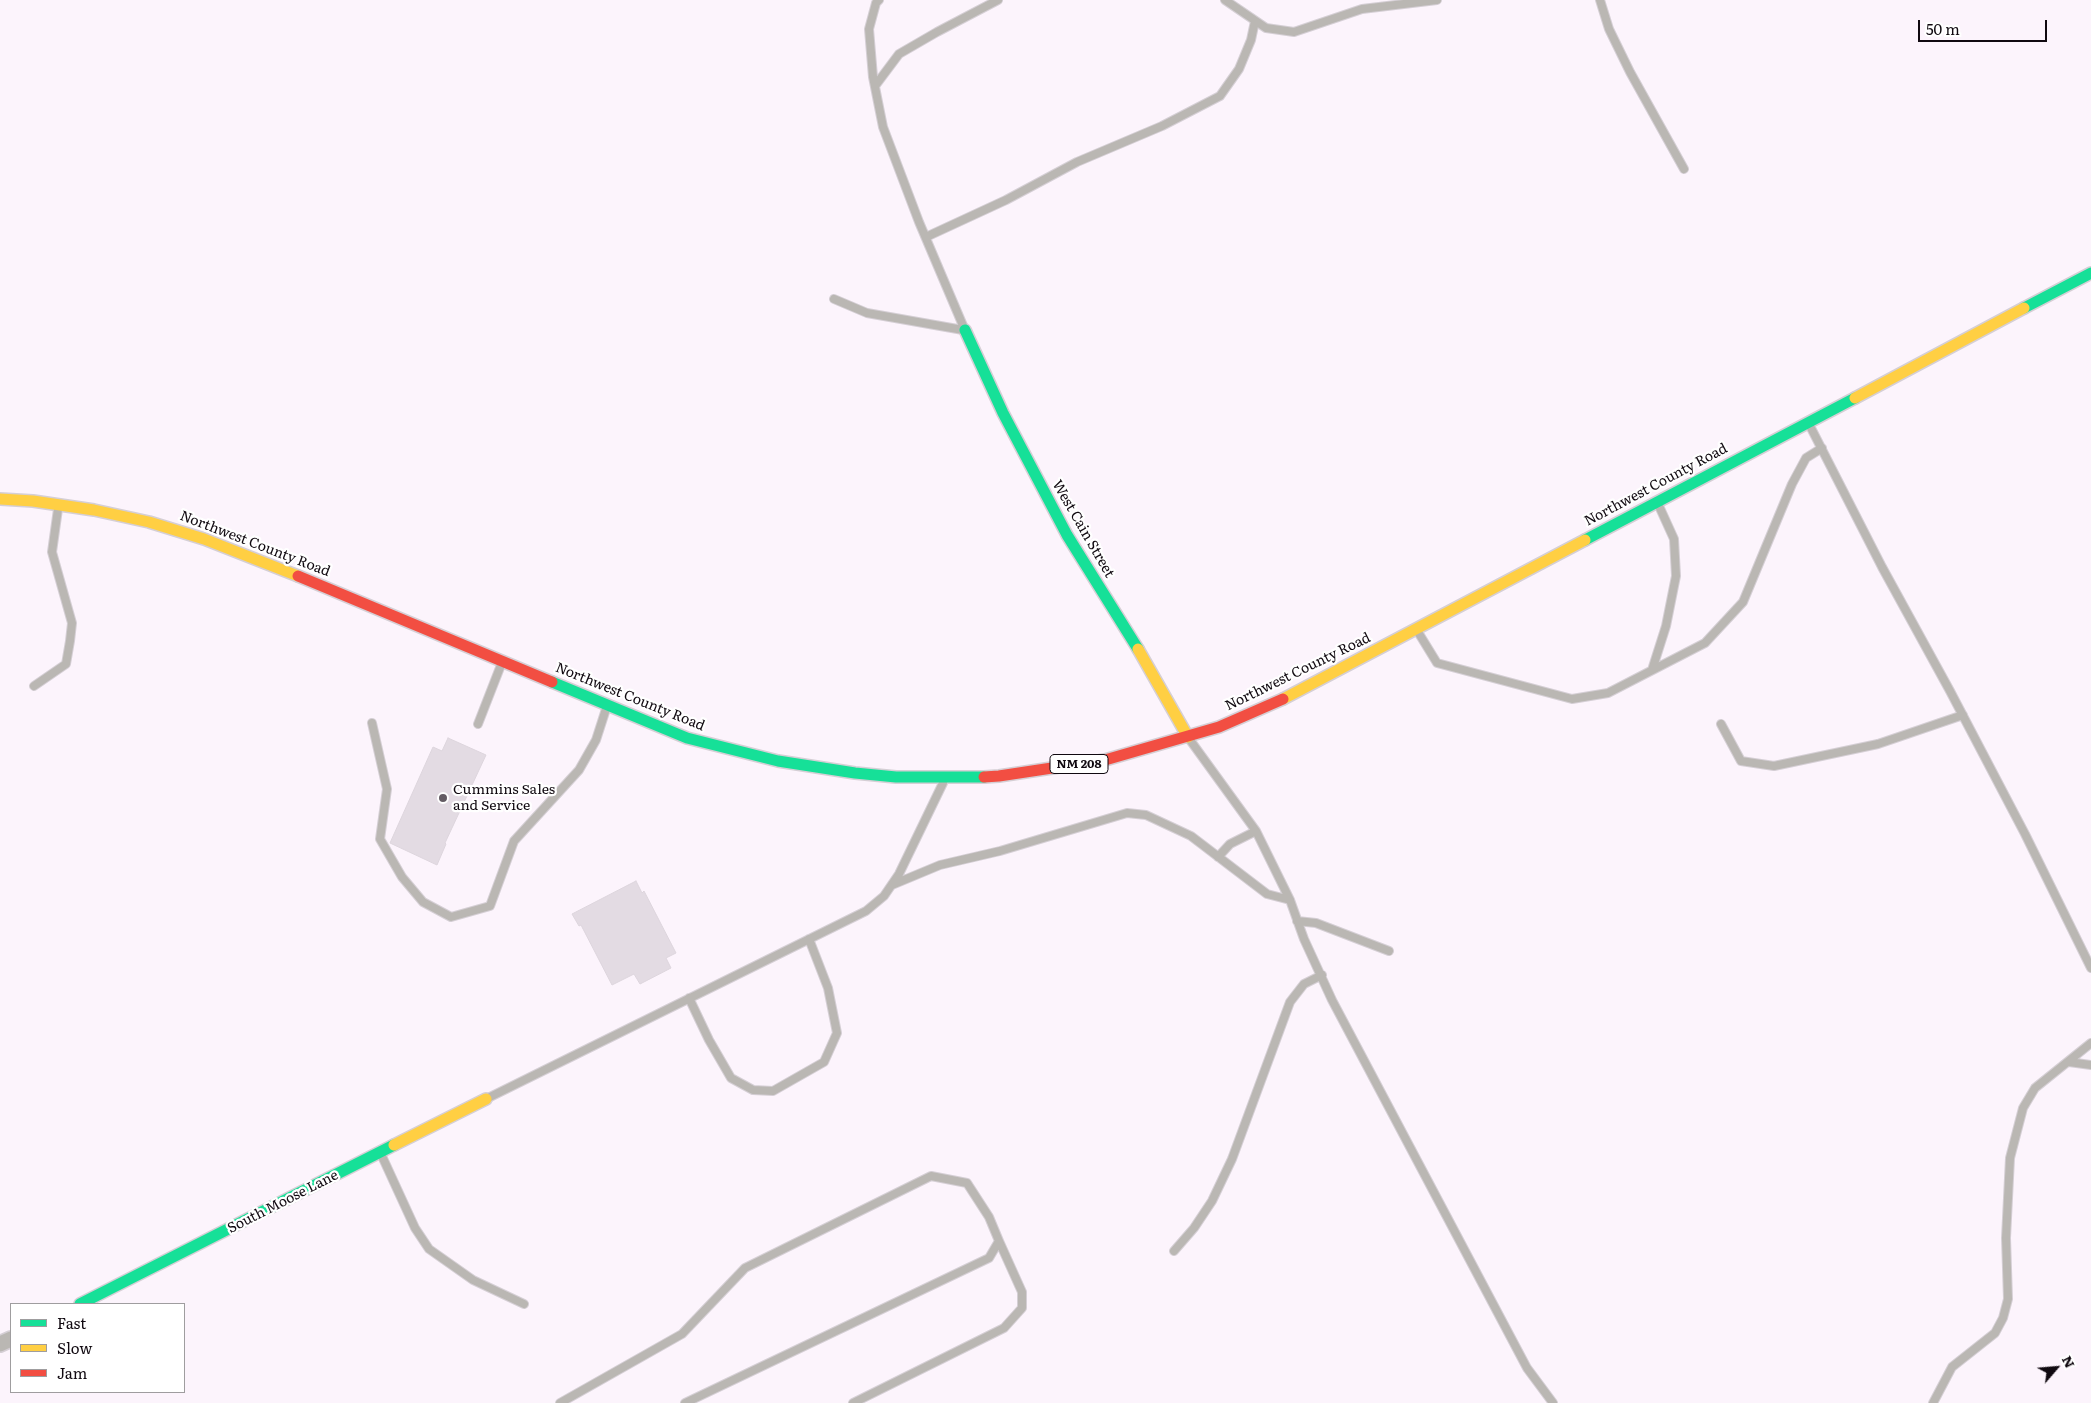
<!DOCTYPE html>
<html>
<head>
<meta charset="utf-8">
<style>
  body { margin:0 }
  #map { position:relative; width:2091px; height:1403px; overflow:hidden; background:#fcf4fc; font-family:Literata,serif }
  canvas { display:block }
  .legend { position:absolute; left:10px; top:1303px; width:175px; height:90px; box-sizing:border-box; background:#fff; border:1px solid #9f9d9f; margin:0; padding:6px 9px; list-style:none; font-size:15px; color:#100910 }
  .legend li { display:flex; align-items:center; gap:10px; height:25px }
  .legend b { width:25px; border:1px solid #9f9d9f }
  .north { position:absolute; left:2031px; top:1343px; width:50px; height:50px; -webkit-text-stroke:4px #fff; paint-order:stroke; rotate:63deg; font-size:14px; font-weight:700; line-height:20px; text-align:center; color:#100910 }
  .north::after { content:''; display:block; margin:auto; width:18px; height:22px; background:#100910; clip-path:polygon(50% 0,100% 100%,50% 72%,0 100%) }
  .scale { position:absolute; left:1918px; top:20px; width:129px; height:22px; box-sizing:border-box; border:2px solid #100910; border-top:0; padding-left:6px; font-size:15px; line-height:18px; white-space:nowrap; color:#100910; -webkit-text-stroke:4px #fff; paint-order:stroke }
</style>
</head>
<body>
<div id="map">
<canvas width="2091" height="1403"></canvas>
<ul class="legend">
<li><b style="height:6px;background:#16e098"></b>Fast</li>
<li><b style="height:6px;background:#ffcf43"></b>Slow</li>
<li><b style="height:6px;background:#f24e42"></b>Jam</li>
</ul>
<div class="north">N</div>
<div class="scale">50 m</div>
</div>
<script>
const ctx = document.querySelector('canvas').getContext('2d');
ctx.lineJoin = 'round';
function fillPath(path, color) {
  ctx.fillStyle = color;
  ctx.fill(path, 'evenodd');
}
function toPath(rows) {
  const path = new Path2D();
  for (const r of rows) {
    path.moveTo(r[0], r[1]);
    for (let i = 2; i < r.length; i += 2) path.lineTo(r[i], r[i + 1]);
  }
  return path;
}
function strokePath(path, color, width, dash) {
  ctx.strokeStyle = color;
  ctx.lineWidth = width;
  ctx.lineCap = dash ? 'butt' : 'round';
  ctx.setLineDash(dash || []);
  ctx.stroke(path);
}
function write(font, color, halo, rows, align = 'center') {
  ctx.font = font + ' Literata,serif';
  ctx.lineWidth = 4.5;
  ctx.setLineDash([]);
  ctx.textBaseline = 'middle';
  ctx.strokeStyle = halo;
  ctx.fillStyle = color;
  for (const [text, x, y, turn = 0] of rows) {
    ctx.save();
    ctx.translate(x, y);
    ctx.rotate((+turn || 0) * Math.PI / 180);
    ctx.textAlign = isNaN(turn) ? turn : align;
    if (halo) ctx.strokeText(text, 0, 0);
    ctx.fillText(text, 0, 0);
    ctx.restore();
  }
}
const building = toPath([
  [448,738,486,755,445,843,446,844,437,865,390,843,433,747,442,751,448,738],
  [636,881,642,893,644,891,676,953,666,958,671,968,640,984,634,974,612,985,581,925,579,926,572,914,636,881]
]);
const lane = toPath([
  [879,0,876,3,869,29,873,77,883,127,919,222,964,328],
  [1225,0,1266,28,1294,32,1362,9,1437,0],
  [1600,0,1609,29,1630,72,1684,169],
  [875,86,899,54,937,32,998,0],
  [926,237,1006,200,1077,162,1162,126,1220,96,1239,69,1251,40,1255,21],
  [834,299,867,313,963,330],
  [1810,426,1882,567,1950,691,2025,834,2091,968],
  [1418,632,1437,663,1572,699,1608,693,1705,643,1743,602,1792,484,1806,458,1822,448],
  [1652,670,1666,626,1676,576,1674,539,1659,506],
  [34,686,66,664,70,641,72,623,52,552,58,509],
  [372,723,387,789,380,839,402,877,423,902,451,917,490,906,514,841,579,770,596,740,606,709],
  [478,724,501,665],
  [1721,724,1741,761,1774,766,1878,744,1963,715],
  [1190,740,1256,831,1290,900,1304,939,1332,1000,1527,1368,1553,1403],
  [1218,857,1230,844,1256,831],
  [892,885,940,865,1000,851,1127,813,1146,815,1191,836,1267,894,1290,900],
  [1297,921,1316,923,1389,951],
  [689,998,709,1040,731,1078,753,1090,773,1091,824,1062,837,1033,828,988,809,939],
  [2069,1062,2091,1065],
  [488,1098,866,911,884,896,899,874,943,783],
  [381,1154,415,1228,429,1249,473,1280,524,1304],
  [1174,1251,1194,1228,1212,1201,1232,1159,1290,1002,1304,984,1322,975],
  [560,1403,682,1334,745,1268,931,1176,967,1183,989,1217,999,1241,989,1258,685,1403],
  [853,1403,1004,1328,1022,1308,1022,1292,999,1241],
  [1933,1403,1952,1367,1995,1333,2003,1318,2008,1299,2006,1238,2010,1158,2023,1108,2035,1088,2091,1043]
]);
const street = toPath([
  [0,1344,11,1339]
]);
const fast = toPath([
  [2024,308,2091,273],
  [965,330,1003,413,1067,535,1138,649],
  [1585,540,1855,398],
  [552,682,687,738,778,761,855,773,896,777,984,777],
  [80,1304,394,1145]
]);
const slow = toPath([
  [1855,398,2024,308],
  [0,499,33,501,94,510,149,522,204,539,298,576],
  [1138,649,1188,737],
  [1283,699,1585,540],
  [394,1145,486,1099]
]);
const jam = toPath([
  [298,576,552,682],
  [984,777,999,776,1105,760,1219,727,1283,699]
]);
const markers = [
  [443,798,5,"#635b63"]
];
const shields = [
  [1079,764,58]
];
const shieldNames = [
  ["NM 208",1079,764]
];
const streetNames = [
  ["Northwest County Road",1656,485,-28],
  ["West Cain Street",1083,529,60],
  ["Northwest County Road",255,544,21],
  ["Northwest County Road",1298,672,-26],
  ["Northwest County Road",630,697,22],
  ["South Moose Lane",283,1202,-27]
];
const poiNames = [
  ["Cummins Sales",453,790],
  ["and Service",453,806]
];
fillPath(building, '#e3dbe3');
strokePath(building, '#ddd5dd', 1);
strokePath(lane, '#d5cfd5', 10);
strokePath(street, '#d5cfd5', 18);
strokePath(fast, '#d5cfd5', 14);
strokePath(slow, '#d5cfd5', 14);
strokePath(jam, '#d5cfd5', 14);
strokePath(lane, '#bab7b3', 8);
strokePath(street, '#bab7b3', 15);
strokePath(fast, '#16e098', 11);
strokePath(slow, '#ffcf43', 11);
strokePath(jam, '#f24e42', 11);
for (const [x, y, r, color] of markers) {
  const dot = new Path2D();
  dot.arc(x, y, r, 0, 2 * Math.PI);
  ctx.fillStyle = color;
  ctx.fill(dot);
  strokePath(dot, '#fff', 2);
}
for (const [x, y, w] of shields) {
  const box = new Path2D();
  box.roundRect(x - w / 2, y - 9.5, w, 19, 4);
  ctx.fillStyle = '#fff';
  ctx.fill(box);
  strokePath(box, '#100910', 1);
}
write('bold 12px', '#100910', null, shieldNames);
write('14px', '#100910', '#fff', streetNames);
write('14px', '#100910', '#fff', poiNames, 'left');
</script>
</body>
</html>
